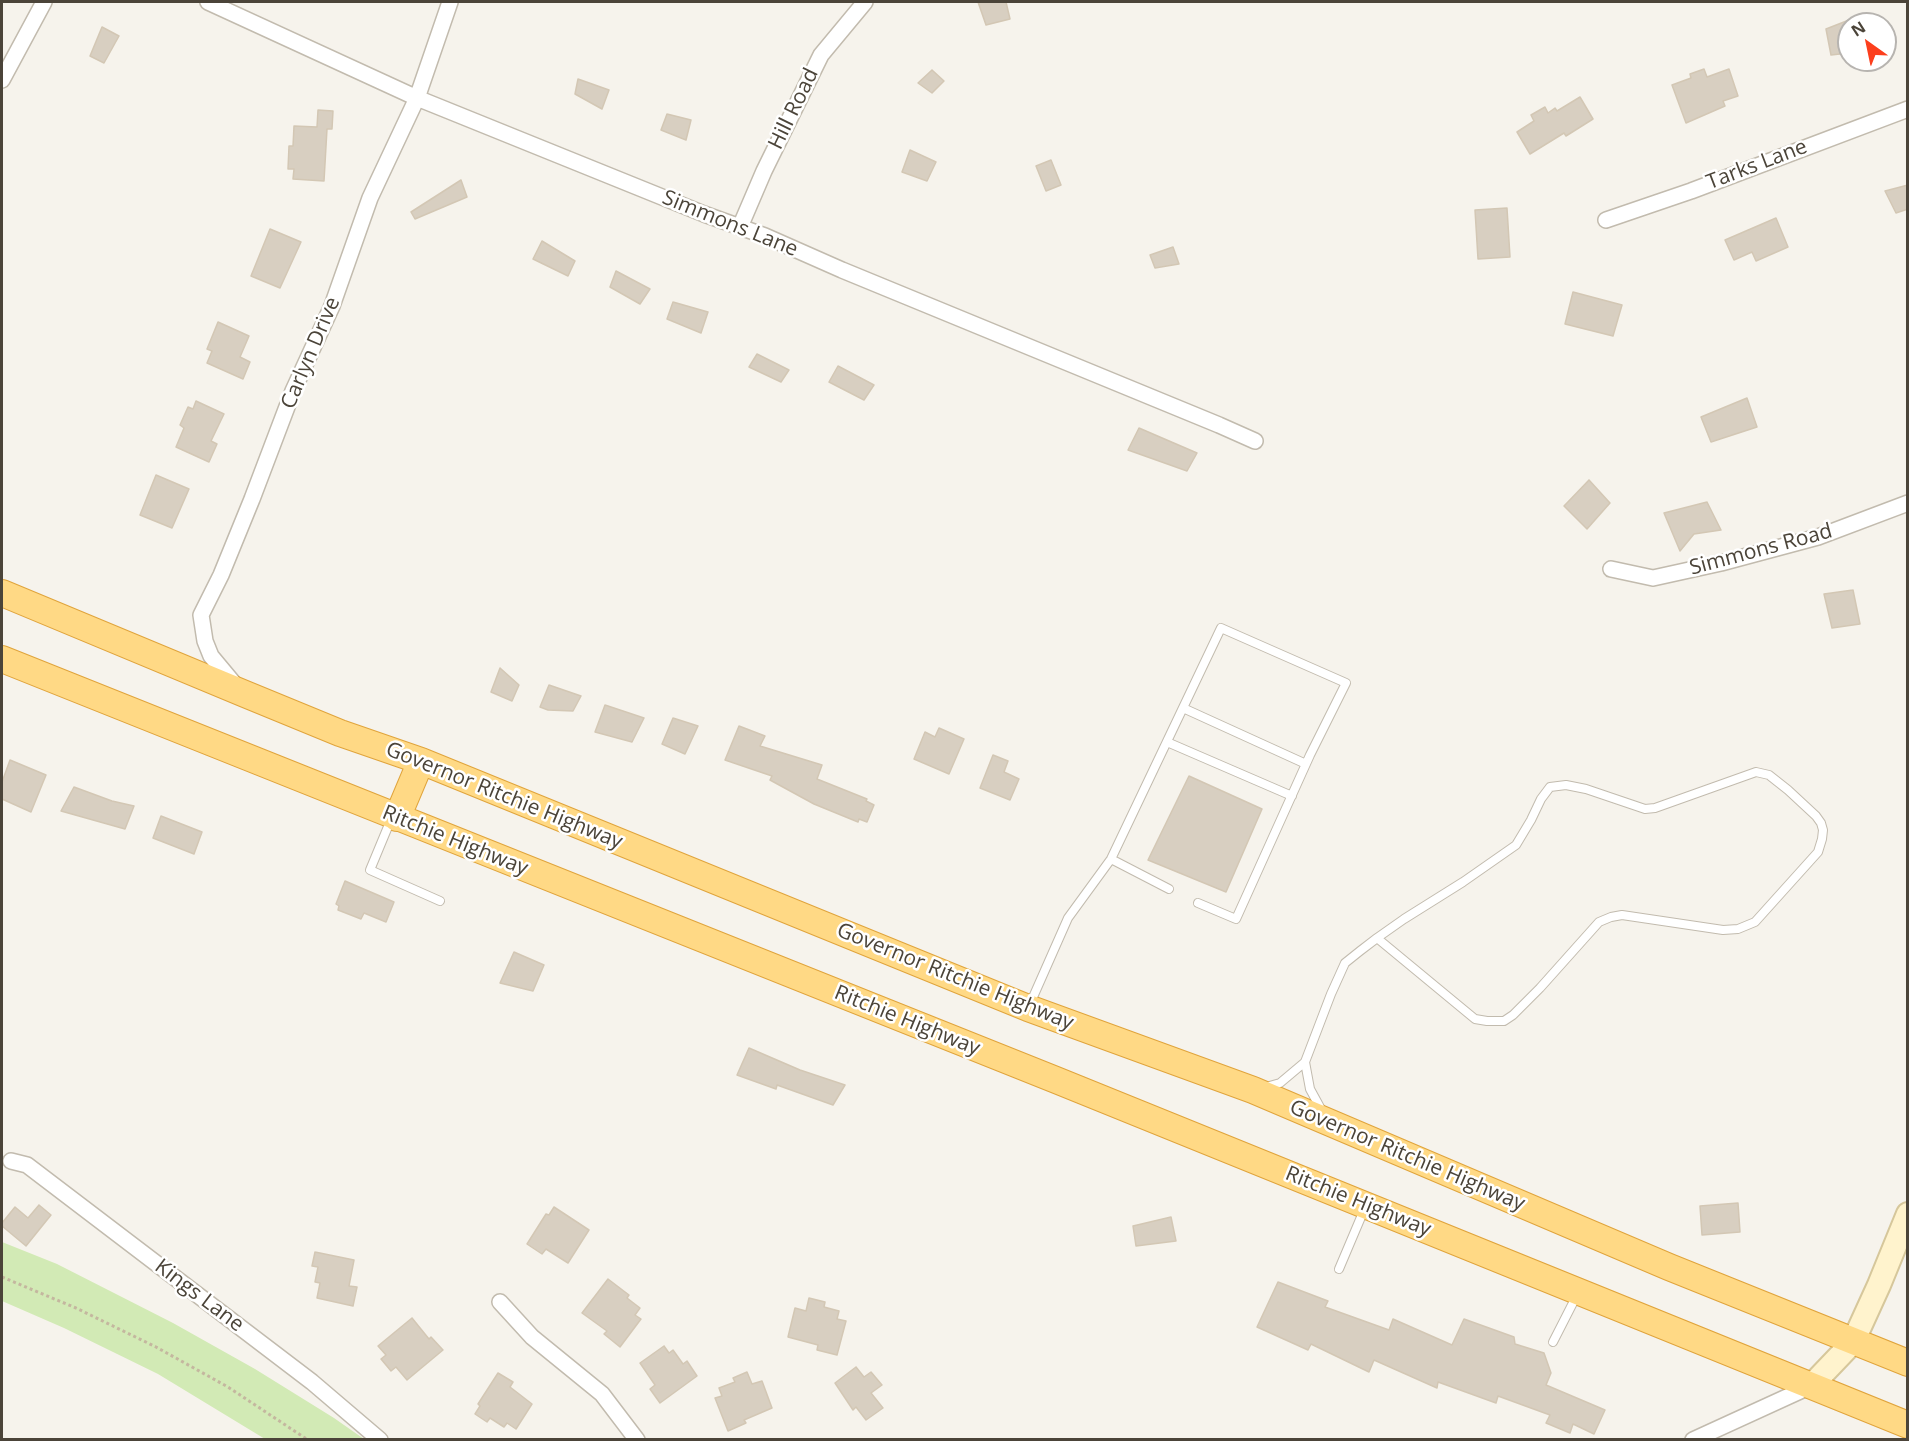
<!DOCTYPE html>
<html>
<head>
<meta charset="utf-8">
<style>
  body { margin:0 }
  #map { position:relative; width:1909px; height:1441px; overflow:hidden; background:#f6f3ec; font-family:"Open Sans",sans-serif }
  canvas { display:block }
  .frame { position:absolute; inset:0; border:3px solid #4b4439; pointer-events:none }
  .north { position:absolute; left:1837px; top:12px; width:60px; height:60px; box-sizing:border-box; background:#fff; border:2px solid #b7b4b0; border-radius:50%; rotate:327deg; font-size:16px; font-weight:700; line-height:24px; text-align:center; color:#4b4439 }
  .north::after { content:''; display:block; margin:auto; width:21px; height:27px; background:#fc3f1d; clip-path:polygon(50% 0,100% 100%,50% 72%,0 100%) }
</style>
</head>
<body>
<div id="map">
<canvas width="1909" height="1441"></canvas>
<div class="frame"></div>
<div class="north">N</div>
</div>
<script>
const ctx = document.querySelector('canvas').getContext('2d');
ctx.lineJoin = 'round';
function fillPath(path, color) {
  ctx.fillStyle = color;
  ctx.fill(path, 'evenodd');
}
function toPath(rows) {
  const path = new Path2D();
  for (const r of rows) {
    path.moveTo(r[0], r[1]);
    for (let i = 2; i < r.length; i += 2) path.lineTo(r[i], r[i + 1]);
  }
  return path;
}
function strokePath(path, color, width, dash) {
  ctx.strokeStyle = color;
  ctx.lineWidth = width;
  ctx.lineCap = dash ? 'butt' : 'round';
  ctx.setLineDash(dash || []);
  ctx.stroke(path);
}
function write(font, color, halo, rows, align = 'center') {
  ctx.font = font + ' "Open Sans",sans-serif';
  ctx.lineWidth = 5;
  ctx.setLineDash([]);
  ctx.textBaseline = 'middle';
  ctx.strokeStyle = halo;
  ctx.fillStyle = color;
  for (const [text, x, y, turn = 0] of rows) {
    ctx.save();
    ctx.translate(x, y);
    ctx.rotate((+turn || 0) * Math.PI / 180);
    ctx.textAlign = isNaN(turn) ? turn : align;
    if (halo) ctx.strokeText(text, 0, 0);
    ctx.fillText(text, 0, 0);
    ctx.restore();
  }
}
const green = toPath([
  [2,1242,57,1264,173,1323,255,1369,334,1418,364,1439,265,1439,158,1374,64,1328,2,1301]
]);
const building = toPath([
  [978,2,1006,2,1010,19,986,25,978,2],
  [1849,20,1849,53,1831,55,1826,29,1849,20],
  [102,27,119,36,104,63,90,56,102,27],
  [1704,69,1707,77,1729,69,1738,96,1723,101,1725,106,1686,123,1672,85,1691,78,1690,74,1704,69],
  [932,70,944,81,932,93,918,83,932,70],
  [578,79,609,90,602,109,575,94,578,79],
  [1580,97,1593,119,1566,136,1564,133,1530,154,1517,132,1534,121,1531,115,1545,107,1548,113,1555,108,1557,111,1580,97],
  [318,110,333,111,332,129,327,129,324,181,293,179,294,169,288,169,289,146,293,146,294,126,317,127,318,110],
  [667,114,691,120,686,140,661,130,667,114],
  [910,150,936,162,927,181,902,172,910,150],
  [1051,160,1061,185,1046,191,1036,166,1051,160],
  [461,180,467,197,415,219,411,212,461,180],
  [1908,185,1908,209,1896,213,1885,191,1908,185],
  [1507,208,1510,257,1478,259,1475,210,1507,208],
  [1776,218,1788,247,1756,261,1752,252,1734,260,1725,240,1776,218],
  [270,229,301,242,280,288,251,276,270,229],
  [542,241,575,261,568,276,533,259,542,241],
  [1173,247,1179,264,1155,268,1150,255,1173,247],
  [616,271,650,289,640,304,610,287,616,271],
  [1573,292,1622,305,1613,336,1565,324,1573,292],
  [673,302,708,312,701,333,667,319,673,302],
  [218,322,249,336,240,357,250,362,243,379,207,363,212,351,207,349,218,322],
  [757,354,789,370,781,382,749,367,757,354],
  [838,366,874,385,864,400,829,382,838,366],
  [1747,398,1757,427,1711,442,1701,417,1747,398],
  [196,401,224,414,211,441,217,444,209,462,176,447,184,428,180,425,188,407,193,409,196,401],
  [1139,428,1197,453,1187,471,1128,450,1139,428],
  [156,475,189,489,172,528,140,515,156,475],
  [1589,480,1610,503,1587,529,1564,506,1589,480],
  [1707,502,1721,530,1694,534,1680,551,1664,513,1707,502],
  [1853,590,1860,624,1832,628,1824,594,1853,590],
  [500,668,519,685,512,701,491,692,500,668],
  [549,685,581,696,573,711,548,710,540,707,549,685],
  [605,705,644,718,632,742,595,732,605,705],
  [673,718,698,726,685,754,662,744,673,718],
  [739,726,765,736,760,746,822,765,817,779,867,799,866,801,874,805,867,822,859,819,858,822,814,804,770,780,772,776,725,760,739,726],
  [939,728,964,739,949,774,914,759,925,732,935,737,939,728],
  [993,755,1008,761,1004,772,1019,779,1010,800,980,788,993,755],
  [10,760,46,775,31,812,2,799,2,782,10,760],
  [1189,776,1262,809,1226,892,1148,860,1189,776],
  [74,787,112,801,134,806,125,829,61,811,74,787],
  [161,816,202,832,194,854,153,838,161,816],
  [345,881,394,902,386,922,364,913,361,919,338,910,339,906,336,904,345,881],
  [514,952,544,965,533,991,500,983,514,952],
  [749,1048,800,1070,845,1085,833,1105,777,1085,776,1089,737,1075,749,1048],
  [1738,1203,1740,1232,1702,1235,1700,1206,1738,1203],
  [39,1205,51,1215,26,1246,2,1226,2,1223,15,1207,28,1218,39,1205],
  [554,1207,589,1230,568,1263,546,1249,542,1254,527,1244,546,1214,549,1215,554,1207],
  [1171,1217,1176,1241,1136,1246,1133,1226,1171,1217],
  [315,1252,354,1260,349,1286,357,1287,353,1306,317,1298,320,1283,315,1282,318,1267,312,1266,315,1252],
  [608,1279,629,1295,627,1298,640,1308,635,1315,641,1319,620,1347,604,1334,607,1331,582,1313,608,1279],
  [1278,1282,1328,1301,1325,1307,1389,1330,1393,1319,1452,1345,1464,1319,1514,1337,1515,1344,1544,1353,1551,1373,1546,1385,1605,1410,1594,1434,1573,1424,1570,1433,1546,1423,1550,1415,1498,1396,1496,1403,1438,1382,1437,1388,1374,1360,1369,1372,1311,1344,1308,1350,1257,1327,1278,1282],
  [809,1298,825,1302,824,1307,839,1311,837,1319,846,1321,837,1355,817,1350,818,1345,788,1337,795,1308,806,1311,809,1298],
  [412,1318,429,1339,431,1337,443,1350,407,1380,396,1367,391,1371,381,1359,386,1355,378,1346,412,1318],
  [664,1346,669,1353,673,1350,683,1364,687,1361,697,1376,660,1403,650,1389,655,1385,640,1363,664,1346],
  [856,1367,864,1377,871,1372,882,1385,871,1393,883,1408,866,1420,856,1407,853,1410,835,1383,856,1367],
  [747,1372,752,1384,762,1381,772,1408,744,1420,746,1423,728,1431,715,1398,722,1396,719,1388,735,1382,733,1378,747,1372],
  [498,1373,513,1382,510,1387,532,1404,516,1429,507,1423,504,1427,490,1418,487,1422,475,1414,480,1406,478,1404,498,1373]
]);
const path = toPath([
  [2,1277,76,1308,156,1347,228,1387,308,1440]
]);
const service = toPath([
  [1183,708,1306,764],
  [1167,742,1292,796],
  [392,817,370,870,440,901],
  [1111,859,1169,889],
  [1030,1004,1068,918,1111,859,1221,628,1346,683,1310,755,1236,919,1198,903],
  [1305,1062,1310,1089,1322,1111],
  [1266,1087,1280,1083,1305,1062,1331,994,1345,963,1360,951,1377,938,1404,919,1463,882,1516,845,1531,820,1541,799,1550,787,1566,785,1586,789,1645,809,1655,808,1756,772,1769,775,1788,790,1816,816,1821,823,1823,830,1822,839,1818,852,1755,922,1738,929,1723,930,1622,915,1611,917,1599,922,1540,988,1513,1015,1504,1021,1487,1021,1475,1019,1377,938],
  [1339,1269,1364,1210],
  [1553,1342,1577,1295]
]);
const minor = toPath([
  [208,2,417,98,704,214,765,236,842,270,1219,425,1255,441],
  [2,80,44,2],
  [1606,220,1691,191,1908,109],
  [740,227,764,171,821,55,865,2],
  [1611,569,1653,578,1721,563,1818,537,1908,503],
  [236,686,211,656,205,641,201,615,221,575,252,499,293,391,332,306,370,198,417,98,450,2],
  [11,1161,27,1165,312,1382,380,1440],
  [500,1302,532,1337,602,1394,637,1440],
  [1693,1440,1811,1386]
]);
const secondary = toPath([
  [1811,1386,1853,1342,1879,1285,1908,1214]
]);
const trunk = toPath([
  [2,593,245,694,340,733,421,761,1028,1008,1253,1090,1669,1267,1908,1363],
  [2,659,1056,1080,1908,1425],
  [397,818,421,761]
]);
const streetNames = [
  ["Hill Road",794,109,-64],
  ["Tarks Lane",1757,165,-21],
  ["Simmons Lane",730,224,22],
  ["Carlyn Drive",311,353,-67],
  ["Simmons Road",1761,550,-15],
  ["Governor Ritchie Highway",504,796,22],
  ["Ritchie Highway",455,841,22],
  ["Governor Ritchie Highway",955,977,22],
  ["Ritchie Highway",907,1021,22],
  ["Governor Ritchie Highway",1407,1156,23],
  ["Ritchie Highway",1358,1202,22],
  ["Kings Lane",199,1296,37]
];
fillPath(green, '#d2eab5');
fillPath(building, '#d8cfc1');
strokePath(building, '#d3c7b4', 1.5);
strokePath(service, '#c2bbae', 10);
strokePath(minor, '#c2bbae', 18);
strokePath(secondary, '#d6c79b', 26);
strokePath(trunk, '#e0a43c', 28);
strokePath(path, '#c4b79f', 3, [3, 3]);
strokePath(service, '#fff', 8);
strokePath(minor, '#fff', 15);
strokePath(secondary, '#fff3cd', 22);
strokePath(trunk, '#ffd985', 26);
write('21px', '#4b4439', '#fff', streetNames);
</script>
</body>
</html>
